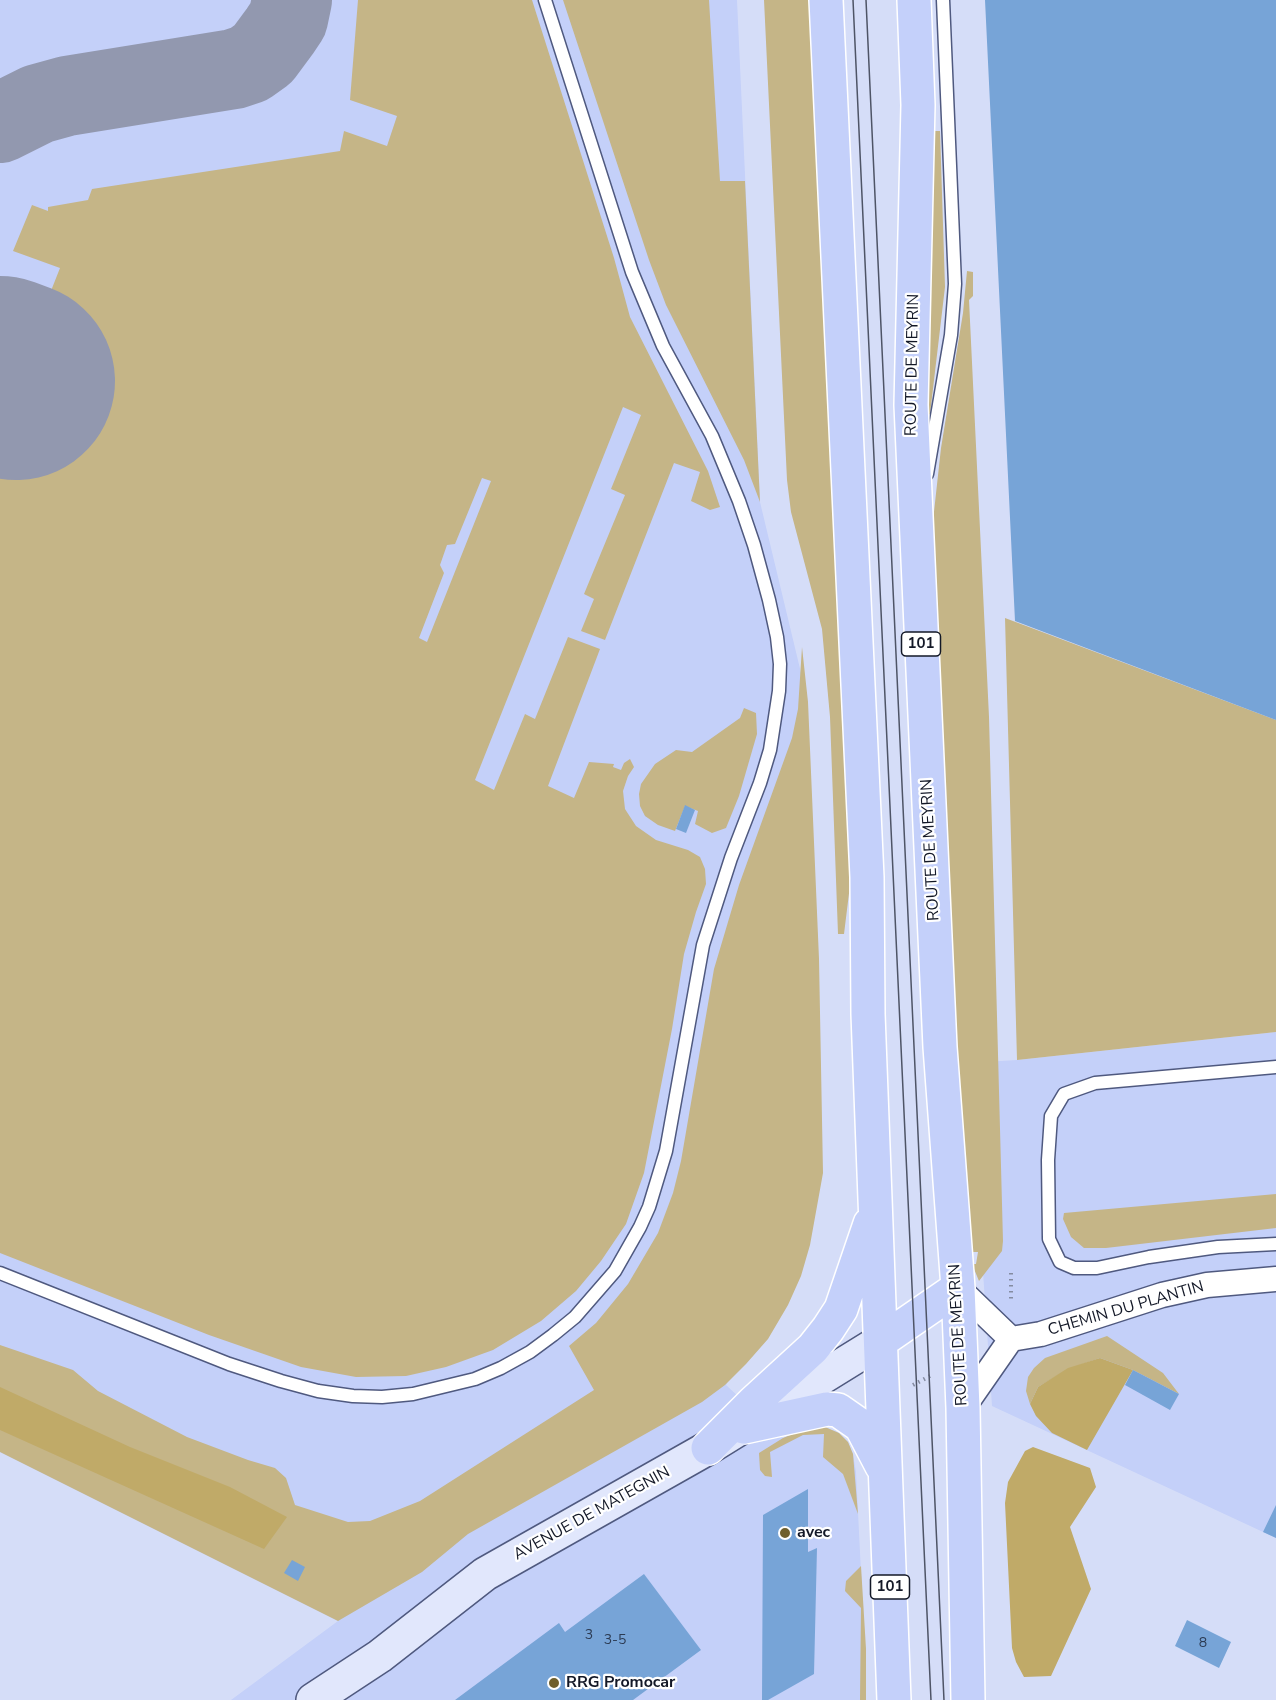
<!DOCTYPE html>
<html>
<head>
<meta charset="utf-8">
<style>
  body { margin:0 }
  canvas { display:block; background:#d5ddf8 }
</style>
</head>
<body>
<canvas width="1276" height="1700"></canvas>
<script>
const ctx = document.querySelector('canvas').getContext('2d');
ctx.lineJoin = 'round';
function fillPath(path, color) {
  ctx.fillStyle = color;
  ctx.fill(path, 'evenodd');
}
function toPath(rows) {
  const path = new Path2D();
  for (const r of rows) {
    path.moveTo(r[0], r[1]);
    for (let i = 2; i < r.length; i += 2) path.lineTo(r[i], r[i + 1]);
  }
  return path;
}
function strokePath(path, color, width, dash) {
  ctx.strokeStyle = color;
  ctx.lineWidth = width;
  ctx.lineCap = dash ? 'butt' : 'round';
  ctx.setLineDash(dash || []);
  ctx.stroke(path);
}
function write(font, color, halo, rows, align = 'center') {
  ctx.font = font + ' "Nunito Sans",sans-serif';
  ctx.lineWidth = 4.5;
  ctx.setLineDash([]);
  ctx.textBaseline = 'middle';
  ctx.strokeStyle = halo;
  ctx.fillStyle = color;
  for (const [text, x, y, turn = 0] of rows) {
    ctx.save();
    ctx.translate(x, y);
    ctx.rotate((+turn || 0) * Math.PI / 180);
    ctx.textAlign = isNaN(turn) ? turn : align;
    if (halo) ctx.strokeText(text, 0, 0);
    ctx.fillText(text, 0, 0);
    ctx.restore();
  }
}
const built = toPath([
  [0,0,737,0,760,502,808,702,789,1277,726,1385,783,1438,808,1428,825,1427,839,1433,848,1442,853,1454,856,1472,865,1652,865,1700,231,1700,338,1621,0,1452],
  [1276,1032,1276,1538,992,1406,969,1063,1017,1060]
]);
const green = toPath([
  [358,0,532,0,614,258,630,317,708,471,720,507,710,510,691,501,700,472,674,463,605,640,581,631,594,599,584,594,625,495,611,489,641,415,623,407,475,780,494,790,525,714,535,719,568,637,600,649,548,786,574,798,589,762,614,764,613,767,621,770,624,763,630,759,634,767,628,776,623,791,625,809,636,826,656,840,688,850,700,857,705,869,706,884,696,912,684,954,672,1029,644,1173,626,1224,601,1261,576,1291,541,1321,493,1350,446,1367,406,1376,356,1377,301,1367,209,1335,0,1253,0,420,60,268,13,251,32,205,48,211,48,207,88,200,92,189,340,151,344,131,387,146,397,116,350,100],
  [482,478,491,481,427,642,419,638,444,573,440,565,447,545,455,544],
  [563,0,709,0,720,181,745,181,760,502,744,460,666,305,649,260],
  [764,0,811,0,852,869,844,934,838,934,830,717,822,629,791,512,787,480],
  [934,131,940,131,945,287,930,414,927,416],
  [967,271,973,272,973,296,969,300,989,717,1003,1241,1002,1251,979,1281,972,1264,976,1264,978,1252,970,1252,955,1064,931,539,941,448,963,313],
  [1005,618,1276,720,1276,1032,1017,1060],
  [802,647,808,702,819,959,823,1173,810,1245,801,1276,788,1305,768,1339,746,1364,725,1385,702,1402,468,1534,422,1572,338,1621,0,1452,0,1345,73,1370,98,1391,187,1437,248,1460,275,1468,286,1478,295,1505,348,1522,370,1521,420,1501,594,1390,569,1346,596,1323,628,1284,658,1233,673,1193,681,1161,714,969,739,885,792,738,798,709],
  [744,708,756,713,757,734,739,796,726,828,712,833,695,824,698,811,685,806,675,831,658,825,645,816,640,806,639,794,641,784,655,764,676,750,692,752,740,718],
  [1276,1194,1276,1228,1106,1248,1084,1248,1071,1237,1063,1219,1064,1213],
  [1107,1336,1163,1373,1179,1394,1133,1370,1100,1358,1068,1369,1038,1387,1030,1404,1026,1391,1028,1377,1034,1368,1045,1358],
  [825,1427,839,1433,848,1442,853,1454,858,1514,843,1474,823,1457,824,1434,803,1435,770,1452,772,1477,765,1476,760,1470,759,1453,783,1438,808,1428],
  [861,1566,866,1649,866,1700,860,1700,861,1608,845,1591,846,1581]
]);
const forest = toPath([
  [1100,1358,1133,1370,1087,1450,1052,1433,1036,1416,1030,1404,1038,1387,1068,1368],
  [0,1387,130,1447,230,1487,287,1517,264,1549,0,1430],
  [1033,1447,1090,1468,1096,1487,1070,1527,1091,1589,1051,1676,1024,1677,1016,1662,1012,1648,1005,1503,1008,1482,1025,1451]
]);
const taxiway = toPath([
  [0,123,38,104,67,96,234,69,249,64,263,54,280,31,288,19,292,0]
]);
const runway = toPath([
  [0,375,16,381]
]);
const building = toPath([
  [985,0,1276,0,1276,720,1015,621],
  [685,805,695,810,686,833,676,829],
  [1133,1370,1179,1394,1170,1410,1125,1385],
  [808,1489,808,1552,817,1548,814,1674,768,1700,762,1700,763,1515],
  [1276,1505,1276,1538,1263,1532],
  [292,1560,305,1567,298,1581,284,1573],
  [644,1574,701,1650,633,1700,455,1700,559,1623,565,1632],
  [1187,1620,1231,1642,1219,1668,1175,1646]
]);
const path = toPath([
  [1011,1273,1011,1302],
  [913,1385,930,1376]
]);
const service = toPath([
  [927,474,951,335,955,284,943,0],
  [1276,1067,1095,1083,1064,1094,1051,1116,1048,1160,1049,1239,1060,1262,1074,1268,1097,1268,1149,1257,1218,1247,1276,1244],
  [0,1273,229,1364,281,1381,318,1391,353,1396,382,1397,413,1394,475,1379,501,1368,530,1352,553,1335,575,1317,615,1271,640,1227,649,1207,666,1151,703,945,731,858,760,783,770,750,779,691,780,664,777,637,769,600,754,545,739,501,712,436,663,346,632,272,545,0]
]);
const minor = toPath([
  [958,1288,1011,1339],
  [963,1408,1011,1339,1041,1334,1162,1295,1207,1285,1276,1279]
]);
const secondary = toPath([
  [313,1700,380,1656,485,1574,708,1448,881,1341]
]);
const primary = toPath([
  [826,0,867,877,868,1014,894,1700],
  [914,0,918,105,911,405,940,1047,958,1288,963,1408,968,1700],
  [881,1341,958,1288],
  [744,1427,827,1409,838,1410,861,1426,882,1466],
  [708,1448,754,1402,813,1348,828,1329,841,1309,870,1224]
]);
const tram = toPath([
  [853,0,931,1700],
  [866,0,944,1700]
]);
const markers = [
  [785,1533,6,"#6f5f2c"],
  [554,1683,6,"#6f5f2c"]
];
const numberNames = [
  ["3",589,1636],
  ["3-5",615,1641],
  ["8",1203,1644]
];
const shields = [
  [921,644,39],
  [890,1587,39]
];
const shieldNames = [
  ["101",921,644],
  ["101",890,1587]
];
const streetNames = [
  ["ROUTE DE MEYRIN",913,365,-89],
  ["ROUTE DE MEYRIN",931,850,-93],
  ["CHEMIN DU PLANTIN",1126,1309,-16],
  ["ROUTE DE MEYRIN",959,1335,-93],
  ["AVENUE DE MATEGNIN",592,1514,-29]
];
const poiNames = [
  ["avec",797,1533],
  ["RRG Promocar",566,1683]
];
fillPath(built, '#c4d0f9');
fillPath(green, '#c5b587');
fillPath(forest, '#c0aa68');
strokePath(taxiway, '#9298af', 80);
strokePath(runway, '#9298af', 198);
fillPath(building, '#77a4d7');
strokePath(service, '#4f597f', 15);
strokePath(minor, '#4f597f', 27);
strokePath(secondary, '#4f597f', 36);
strokePath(primary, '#fff', 36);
strokePath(path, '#848ba1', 4, [1.5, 4.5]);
strokePath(service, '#fff', 12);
strokePath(minor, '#fff', 24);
strokePath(secondary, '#e1e7fc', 33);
strokePath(primary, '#c4d0fa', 33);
strokePath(tram, '#4e5466', 1.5);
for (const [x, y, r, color] of markers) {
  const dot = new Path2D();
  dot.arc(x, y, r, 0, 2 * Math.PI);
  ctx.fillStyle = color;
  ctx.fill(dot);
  strokePath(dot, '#fff', 2);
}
write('14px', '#2c3b53', null, numberNames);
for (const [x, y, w] of shields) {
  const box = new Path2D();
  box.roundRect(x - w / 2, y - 12, w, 24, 4.5);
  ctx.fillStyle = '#fff';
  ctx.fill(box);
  strokePath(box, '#131827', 1.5);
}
write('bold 15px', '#131827', null, shieldNames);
write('16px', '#131827', '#fff', streetNames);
write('bold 16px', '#131827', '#fff', poiNames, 'left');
</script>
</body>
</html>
